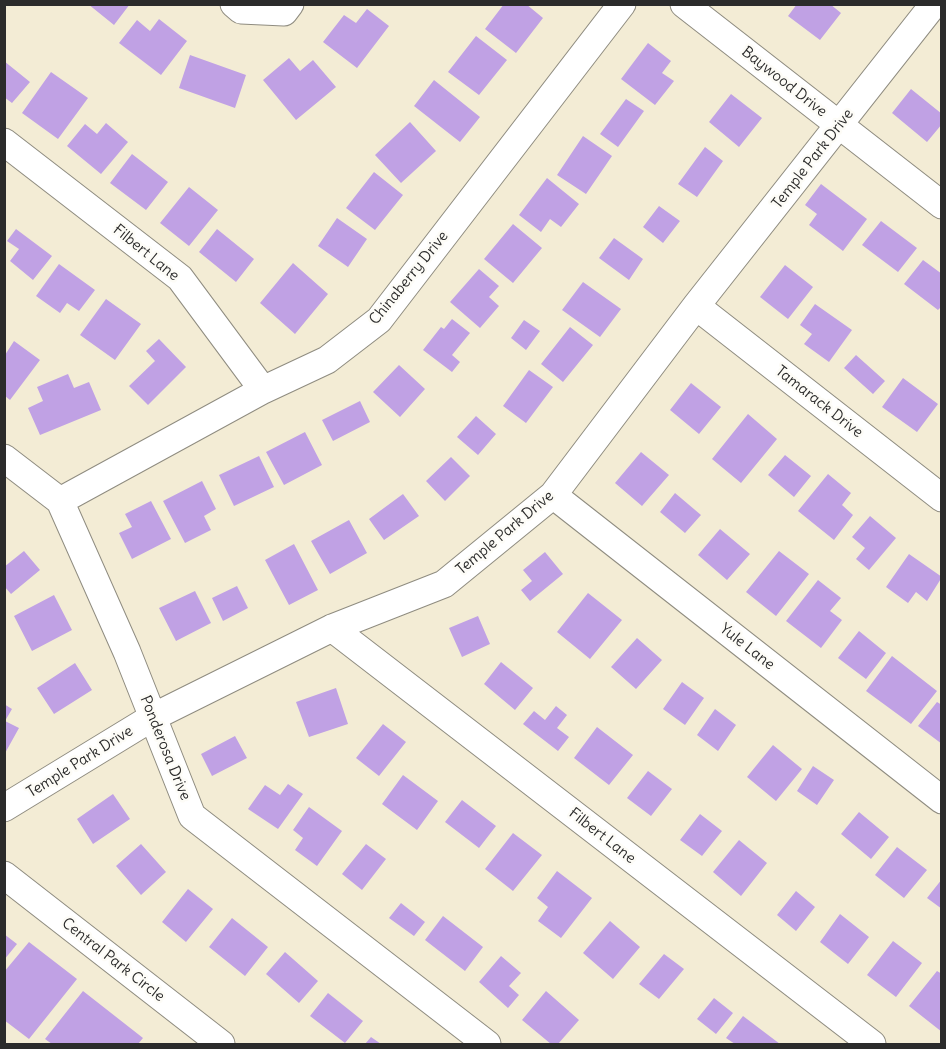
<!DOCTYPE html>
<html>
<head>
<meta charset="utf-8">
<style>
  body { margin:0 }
  #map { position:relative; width:946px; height:1049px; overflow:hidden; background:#f3ecd5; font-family:Delius,sans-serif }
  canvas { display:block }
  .frame { position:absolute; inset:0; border:6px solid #2b2b2b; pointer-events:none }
</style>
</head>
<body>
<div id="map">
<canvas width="946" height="1049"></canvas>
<div class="frame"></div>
</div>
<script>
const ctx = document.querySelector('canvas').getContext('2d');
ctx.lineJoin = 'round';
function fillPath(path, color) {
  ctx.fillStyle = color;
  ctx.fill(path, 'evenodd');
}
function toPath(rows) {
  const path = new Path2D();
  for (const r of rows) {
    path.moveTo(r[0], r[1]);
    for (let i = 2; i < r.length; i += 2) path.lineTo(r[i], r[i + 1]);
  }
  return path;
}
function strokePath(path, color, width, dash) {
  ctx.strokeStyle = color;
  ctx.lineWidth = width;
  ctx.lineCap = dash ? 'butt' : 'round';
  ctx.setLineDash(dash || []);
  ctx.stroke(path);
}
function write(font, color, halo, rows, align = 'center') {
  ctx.font = font + ' Delius,sans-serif';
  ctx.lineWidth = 5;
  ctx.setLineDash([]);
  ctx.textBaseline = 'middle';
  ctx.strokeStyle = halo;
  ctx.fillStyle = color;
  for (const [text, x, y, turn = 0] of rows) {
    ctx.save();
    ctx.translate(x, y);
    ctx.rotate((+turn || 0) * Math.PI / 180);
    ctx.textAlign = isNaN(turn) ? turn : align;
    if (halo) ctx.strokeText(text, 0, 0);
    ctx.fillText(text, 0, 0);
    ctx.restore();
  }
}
const building = toPath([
  [88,4,130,4,114,25],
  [504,4,526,4,543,18,516,53,485,29],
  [797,4,830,4,841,13,820,40,788,16],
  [367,9,389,26,357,68,323,42,344,15,356,23],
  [159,19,187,41,161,75,119,43,137,20,150,31],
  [476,36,507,60,479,95,448,72],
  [648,43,671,61,662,73,674,81,655,105,621,79],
  [190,55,246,75,235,108,179,88],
  [289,58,300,71,313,60,336,87,296,120,263,80],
  [4,61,30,82,12,103,4,97],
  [51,72,88,98,58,139,22,113],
  [434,80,480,117,460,142,414,106],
  [911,89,942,114,942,124,927,142,892,113],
  [731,94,762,118,739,147,709,122],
  [626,99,644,111,618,147,600,134],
  [410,122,436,151,401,183,375,155],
  [106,123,128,142,101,174,67,146,85,124,97,134],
  [583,136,612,156,586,194,557,175],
  [705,147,723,161,697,197,678,184],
  [132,154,168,182,146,210,110,183],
  [374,172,403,195,375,230,346,208],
  [547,178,579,204,561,227,550,219,541,232,519,215],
  [821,184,867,219,843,251,809,225,817,214,805,205],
  [189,187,218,210,189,246,160,223],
  [659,206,680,221,663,243,643,227],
  [337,218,367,239,348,267,318,246],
  [881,221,917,248,898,272,862,245],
  [513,224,542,248,513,283,484,259],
  [16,229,52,256,33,280,10,261,19,249,7,241],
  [217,229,254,259,236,282,199,252],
  [614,238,643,259,629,280,599,258],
  [923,260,942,274,942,306,938,310,904,284],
  [293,263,328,294,295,334,260,303],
  [59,264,95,290,79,311,67,303,60,313,36,296],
  [785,265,813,287,788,319,760,297],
  [479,269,499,286,489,297,499,306,480,328,450,302],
  [583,282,621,309,600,337,562,310],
  [106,299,141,324,115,360,80,335],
  [815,304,852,330,829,362,804,344,812,334,800,325],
  [452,319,470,333,452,355,460,362,452,372,423,350,441,327,444,329],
  [524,320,540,331,526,350,511,338],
  [570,327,593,345,563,382,541,364],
  [159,339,186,367,148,405,129,386,155,361,146,351],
  [14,341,40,360,10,400,5,396,5,355],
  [856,355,885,381,873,394,844,368],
  [399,365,425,389,400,417,373,392],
  [529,370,553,387,526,423,503,406],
  [68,374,74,388,89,382,101,410,40,435,28,408,43,401,37,387],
  [903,378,938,404,917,432,882,407],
  [691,383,721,407,699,434,670,410],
  [360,401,370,422,333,441,322,420],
  [748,414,777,439,741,483,712,459],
  [476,416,496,434,478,455,457,437],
  [305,432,322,465,284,485,266,452],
  [641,452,669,475,642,506,615,483],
  [785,455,811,476,794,497,768,475],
  [259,456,274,487,234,506,219,475],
  [451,457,470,476,445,501,426,481],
  [828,474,851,493,842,505,853,515,834,540,798,511],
  [202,481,216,509,204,516,211,530,185,543,163,501],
  [675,493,701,515,685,533,660,512],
  [403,494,419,516,384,540,369,519],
  [151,501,171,539,132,559,119,533,132,527,125,514],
  [870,516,896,538,869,570,856,559,865,548,852,537],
  [349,520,367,553,330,574,311,541],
  [720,529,750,554,727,580,698,555],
  [294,544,318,590,289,605,265,560],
  [24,551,40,570,11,594,4,586,4,567],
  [779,551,809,574,776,616,746,592],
  [545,552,563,574,530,601,521,590,532,581,523,570],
  [909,554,942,577,927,601,916,592,908,603,886,587],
  [818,580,841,598,830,611,842,620,821,648,786,621],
  [237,586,248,608,223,621,212,598],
  [195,591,211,623,176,641,159,608],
  [588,593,622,620,590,659,557,632],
  [54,595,72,630,32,651,14,616],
  [478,616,490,644,462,657,449,628],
  [859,631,886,653,866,679,838,658],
  [637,638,662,660,636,689,611,667],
  [892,656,937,691,911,724,866,691],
  [501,662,533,688,515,710,484,684],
  [75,663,92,690,54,714,37,688],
  [682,682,704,698,685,725,663,709],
  [336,688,348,724,309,737,296,702],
  [937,702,942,705,942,744,918,726],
  [4,704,12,709,5,721,19,728,4,755],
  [556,706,567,715,557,728,569,737,558,751,523,724,534,711,545,720],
  [715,709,736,725,718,751,697,735],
  [383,724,406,742,379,776,356,758],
  [597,727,633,755,609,785,574,758],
  [235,736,247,758,212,776,201,754],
  [773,745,802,769,776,801,747,777],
  [813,766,834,780,817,805,797,791],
  [648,771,672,789,651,816,627,798],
  [403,775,438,801,417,830,382,804],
  [288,784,303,794,278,829,248,809,265,785,280,795],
  [113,794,130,819,93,844,77,819],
  [462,800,496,826,479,848,445,822],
  [309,807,342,831,317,866,295,850,303,838,293,830],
  [859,812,889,837,871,859,841,834],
  [700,814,722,831,702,856,680,840],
  [513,833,542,855,513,891,485,869],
  [739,840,767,863,741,896,713,872],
  [141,844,166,872,141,895,116,866],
  [366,844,386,859,362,890,342,874],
  [897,847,927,870,904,898,875,875],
  [557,871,592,898,561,938,538,921,548,907,537,898],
  [942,879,942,909,927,898],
  [188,889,213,909,186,942,162,922],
  [796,891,815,907,796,931,777,915],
  [401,903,425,922,414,936,389,918],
  [840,914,869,937,848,964,820,942],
  [443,916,483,947,465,971,425,940],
  [232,918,268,947,245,976,209,947],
  [610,921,640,947,613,979,583,953],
  [4,934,17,944,4,960],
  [893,941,922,963,896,997,867,975],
  [29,942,77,979,29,1039,4,1020,4,972],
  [285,952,318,981,299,1003,266,974],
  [664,954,684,969,659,999,639,984],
  [501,956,521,973,509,986,519,995,508,1008,479,982],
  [937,971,942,974,942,1032,909,1006],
  [83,991,143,1038,138,1044,52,1044,45,1039],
  [546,991,579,1020,558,1044,551,1044,522,1020],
  [328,993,363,1021,345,1043,310,1016],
  [714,998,733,1013,716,1034,697,1019],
  [743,1016,780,1044,735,1044,726,1038],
  [371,1037,381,1044,365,1044]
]);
const minor = toPath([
  [234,4,241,10,284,12,290,4],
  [684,4,942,205],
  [4,142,180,278,263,390],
  [696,306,942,498],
  [4,458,60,501,127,652,192,816,487,1044],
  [553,495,942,800],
  [60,501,263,390,327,360,379,320,622,4],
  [332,628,872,1044],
  [4,808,153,717,332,628,444,584,553,495,696,306,934,4],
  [4,875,221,1044]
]);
const streetNames = [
  ["Baywood Drive",784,82,38],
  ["Temple Park Drive",813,159,-52],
  ["Filbert Lane",146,253,39],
  ["Chinaberry Drive",409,278,-51],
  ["Tamarack Drive",819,402,38],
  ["Temple Park Drive",505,533,-40],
  ["Yule Lane",747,647,38],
  ["Ponderosa Drive",165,748,68],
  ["Temple Park Drive",80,762,-32],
  ["Filbert Lane",602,836,38],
  ["Central Park Circle",113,960,38]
];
fillPath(building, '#c0a1e4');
strokePath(minor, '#8f8c80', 29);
strokePath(minor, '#fff', 27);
write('15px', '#2b2b2b', '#fdfcf7', streetNames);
</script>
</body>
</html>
